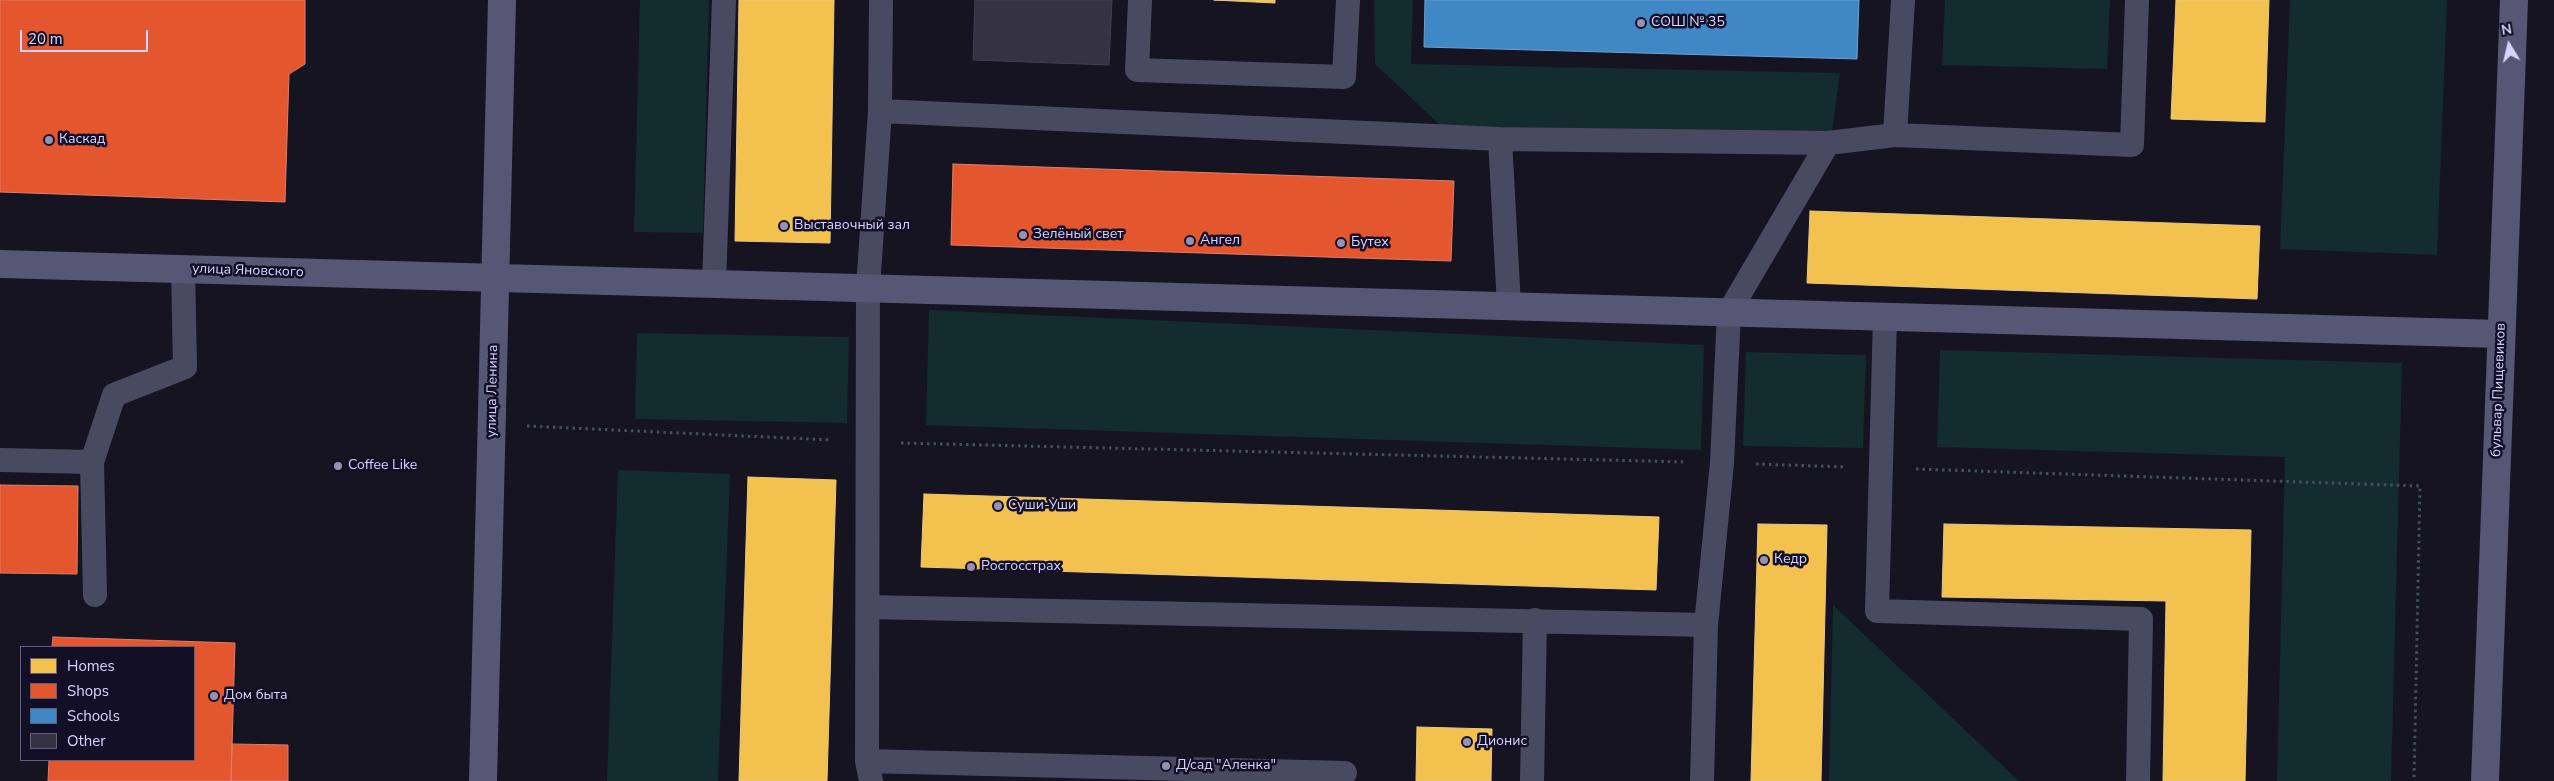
<!DOCTYPE html>
<html>
<head>
<meta charset="utf-8">
<style>
  body { margin:0 }
  #map { position:relative; width:2554px; height:781px; overflow:hidden; background:#161421; font-family:"Nunito Sans",sans-serif }
  canvas { display:block }
  .legend { position:absolute; left:20px; top:646px; width:175px; height:115px; box-sizing:border-box; background:#130f26; border:1px solid #625e7d; margin:0; padding:6px 9px; list-style:none; font-size:15px; color:#d9d4ff }
  .legend li { display:flex; align-items:center; gap:10px; height:25px }
  .legend b { width:25px; border:1px solid #625e7d }
  .north { position:absolute; left:2484px; top:20px; width:50px; height:50px; -webkit-text-stroke:4px #130f26; paint-order:stroke; rotate:351deg; font-size:14px; font-weight:700; line-height:20px; text-align:center; color:#d9d4ff }
  .north::after { content:''; display:block; margin:auto; width:18px; height:22px; background:#d9d4ff; clip-path:polygon(50% 0,100% 100%,50% 72%,0 100%) }
  .scale { position:absolute; left:20px; top:30px; width:128px; height:22px; box-sizing:border-box; border:2px solid #d9d4ff; border-top:0; padding-left:6px; font-size:15px; line-height:18px; white-space:nowrap; color:#d9d4ff; -webkit-text-stroke:4px #130f26; paint-order:stroke }
</style>
</head>
<body>
<div id="map">
<canvas width="2554" height="781"></canvas>
<ul class="legend">
<li><b style="height:14px;background:#f2c14e"></b>Homes</li>
<li><b style="height:14px;background:#e4572e"></b>Shops</li>
<li><b style="height:14px;background:#3f88c5"></b>Schools</li>
<li><b style="height:14px;background:#343243"></b>Other</li>
</ul>
<div class="north">N</div>
<div class="scale">20 m</div>
</div>
<script>
const ctx = document.querySelector('canvas').getContext('2d');
ctx.lineJoin = 'round';
function fillPath(path, color) {
  ctx.fillStyle = color;
  ctx.fill(path, 'evenodd');
}
function toPath(rows) {
  const path = new Path2D();
  for (const r of rows) {
    path.moveTo(r[0], r[1]);
    for (let i = 2; i < r.length; i += 2) path.lineTo(r[i], r[i + 1]);
  }
  return path;
}
function strokePath(path, color, width, dash) {
  ctx.strokeStyle = color;
  ctx.lineWidth = width;
  ctx.lineCap = dash ? 'butt' : 'round';
  ctx.setLineDash(dash || []);
  ctx.stroke(path);
}
function write(font, color, halo, rows, align = 'center') {
  ctx.font = font + ' "Nunito Sans",sans-serif';
  ctx.lineWidth = 5;
  ctx.setLineDash([]);
  ctx.textBaseline = 'middle';
  ctx.strokeStyle = halo;
  ctx.fillStyle = color;
  for (const [text, x, y, turn = 0] of rows) {
    ctx.save();
    ctx.translate(x, y);
    ctx.rotate((+turn || 0) * Math.PI / 180);
    ctx.textAlign = isNaN(turn) ? turn : align;
    if (halo) ctx.strokeText(text, 0, 0);
    ctx.fillText(text, 0, 0);
    ctx.restore();
  }
}
const green = toPath([
  [640,0,709,0,703,233,634,232],
  [1374,0,1413,0,1411,64,1840,73,1832,132,1441,126,1375,64],
  [1945,0,2110,0,2107,69,1942,65],
  [2290,0,2447,0,2437,255,2280,249],
  [929,310,1704,345,1701,450,926,425],
  [637,333,849,337,847,423,635,419],
  [1940,350,2402,363,2391,781,2277,781,2285,457,1937,447],
  [1746,352,1866,355,1863,448,1743,446],
  [618,470,730,474,718,781,607,781],
  [1833,605,2019,781,1829,781]
]);
const homes = toPath([
  [739,0,834,0,830,243,735,241,739,0],
  [1214,0,1275,0,1275,3,1214,0],
  [2176,0,2269,0,2265,122,2171,119,2176,0],
  [1810,211,2260,226,2257,299,1807,283,1810,211],
  [748,477,836,480,827,781,739,781,748,477],
  [924,494,1659,517,1656,590,921,567,924,494],
  [1758,524,1827,525,1821,781,1751,781,1758,524],
  [1944,524,2251,530,2245,781,2163,781,2166,601,1942,597,1944,524],
  [1417,727,1492,729,1491,781,1416,781,1417,727]
]);
const shops = toPath([
  [0,0,305,0,305,64,289,74,285,202,0,192,0,0],
  [953,164,1454,181,1451,261,951,245,953,164],
  [0,485,78,486,77,574,0,573,0,485],
  [53,637,235,643,231,781,48,781,49,760,194,760,194,647,52,647,53,637],
  [232,744,288,745,288,781,231,781,232,744]
]);
const schools = toPath([
  [1425,0,1859,0,1857,59,1424,47,1425,0]
]);
const building = toPath([
  [975,0,1112,0,1109,65,973,60,975,0]
]);
const path = toPath([
  [527,426,832,440],
  [901,443,1687,462],
  [1756,464,1847,467],
  [1916,469,2420,486,2414,781]
]);
const lane = toPath([
  [1140,0,1137,70,1344,77,1348,0],
  [880,111,1500,139,1828,143,1895,135,2132,145,2137,0],
  [1895,135,1903,0],
  [1500,139,1509,306],
  [714,284,724,0],
  [1885,317,1877,611,2141,619,2138,781],
  [0,460,92,462],
  [95,595,92,462,114,395,185,367,183,269],
  [868,607,1706,625],
  [867,761,1345,773],
  [871,781,867,761,868,288,880,111,881,0],
  [1532,781,1535,620],
  [1702,781,1706,625,1722,463,1729,312,1828,143]
]);
const secondary = toPath([
  [0,264,2501,334],
  [483,781,502,0],
  [2485,781,2514,0]
]);
const markers = [
  [1641,23,5,"#9591b1"],
  [49,140,5,"#9591b1"],
  [784,226,5,"#9591b1"],
  [1023,235,5,"#9591b1"],
  [1190,241,5,"#9591b1"],
  [1341,243,5,"#9591b1"],
  [338,466,5,"#9591b1"],
  [998,506,5,"#9591b1"],
  [1764,560,5,"#9591b1"],
  [971,567,5,"#9591b1"],
  [214,696,5,"#9591b1"],
  [1467,742,5,"#9591b1"],
  [1166,766,5,"#9591b1"]
];
const poiNames = [
  ["СОШ № 35",1651,23],
  ["Каскад",59,140],
  ["Выставочный зал",794,226],
  ["Зелёный свет",1033,235],
  ["Ангел",1200,241],
  ["Бутех",1351,243],
  ["Coffee Like",348,466],
  ["Суши-Уши",1008,506],
  ["Кедр",1774,560],
  ["Росгосстрах",981,567],
  ["Дом быта",224,696],
  ["Дионис",1477,742],
  ["Д/сад \"Аленка\"",1176,766]
];
const streetNames = [
  ["улица Яновского",248,271,2],
  ["бульвар Пищевиков",2499,390,-88],
  ["улица Ленина",493,391,-89]
];
fillPath(green, '#132c2d');
fillPath(homes, '#f2c14e');
strokePath(homes, '#eac783', 1);
fillPath(shops, '#e4572e');
strokePath(shops, '#e17c6d', 1);
fillPath(schools, '#3f88c5');
strokePath(schools, '#6d9fd6', 1);
fillPath(building, '#343243');
strokePath(building, '#433f54', 1);
strokePath(path, '#44505f', 3, [2.5, 4]);
strokePath(lane, '#4a4962', 24);
strokePath(secondary, '#575674', 28);
for (const [x, y, r, color] of markers) {
  const dot = new Path2D();
  dot.arc(x, y, r, 0, 2 * Math.PI);
  ctx.fillStyle = color;
  ctx.fill(dot);
  strokePath(dot, '#130f26', 2);
}
write('14px', '#d9d4ff', '#130f26', poiNames, 'left');
write('14px', '#d9d4ff', '#130f26', streetNames);
</script>
</body>
</html>
